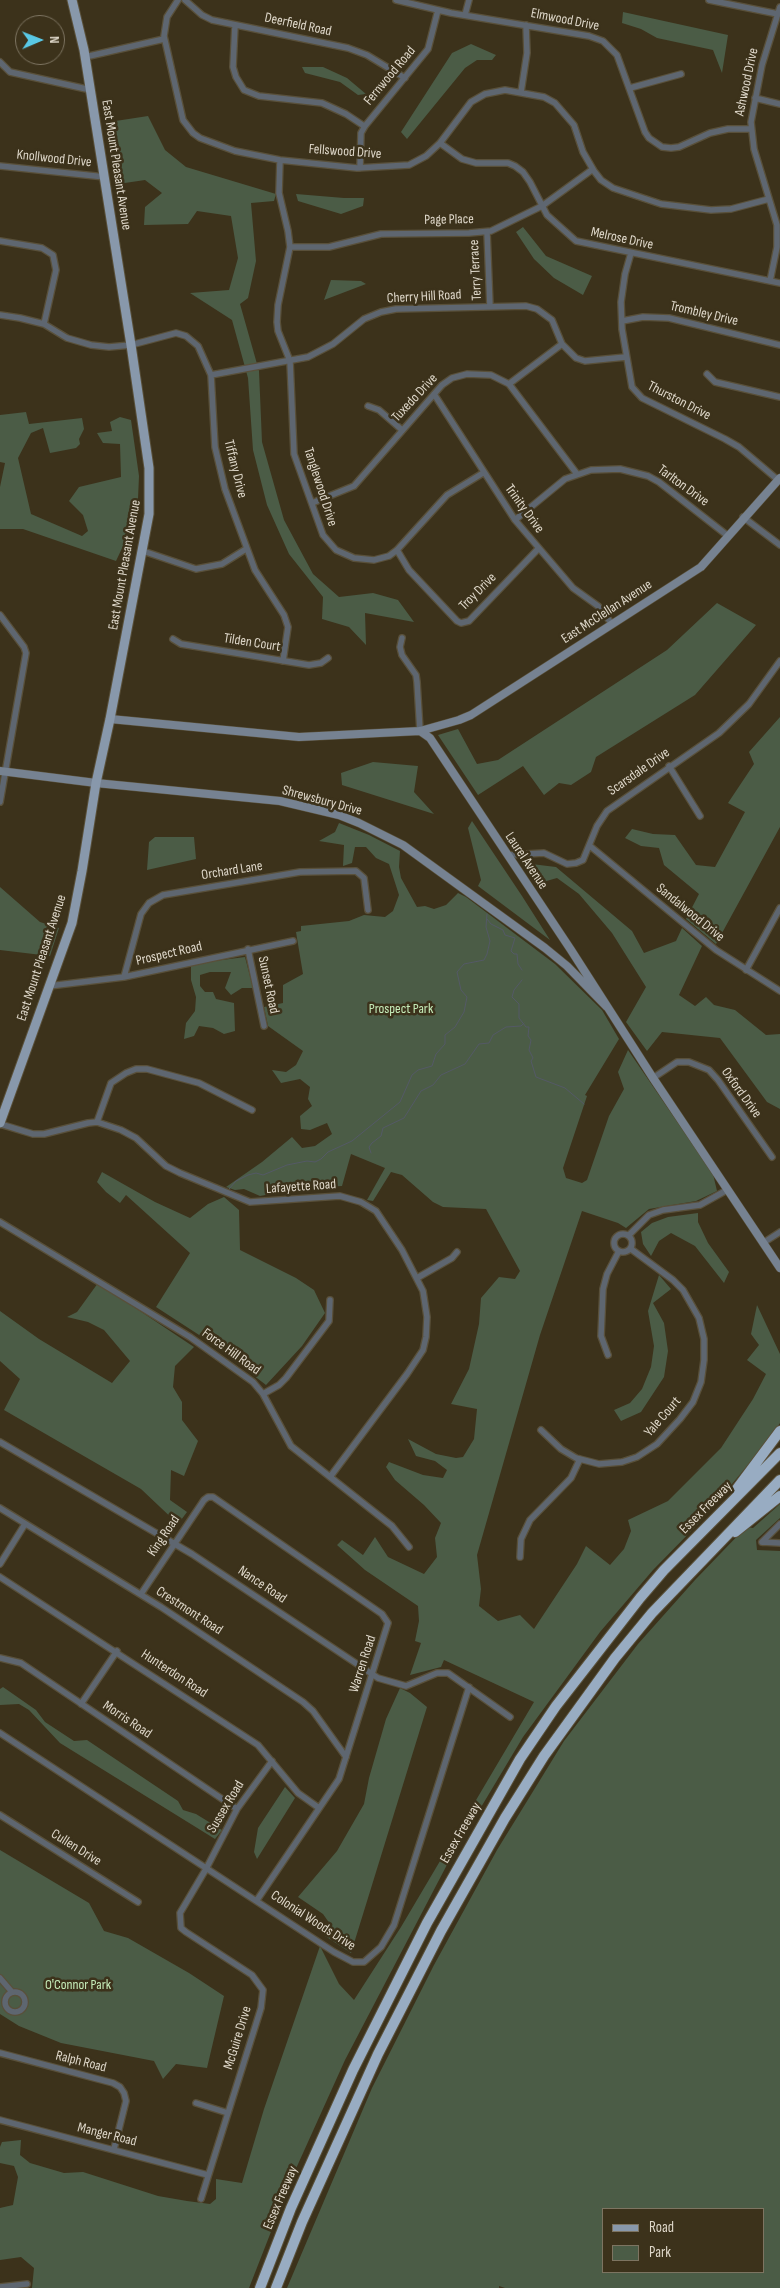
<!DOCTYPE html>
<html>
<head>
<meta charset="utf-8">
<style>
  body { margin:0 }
  #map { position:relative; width:780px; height:2288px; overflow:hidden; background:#3c321b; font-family:"Sofia Sans Condensed",sans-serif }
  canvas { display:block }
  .legend { position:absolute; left:602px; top:2208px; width:162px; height:65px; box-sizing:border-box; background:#3c321b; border:1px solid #7d7461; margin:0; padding:6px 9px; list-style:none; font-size:15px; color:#dfd8ca }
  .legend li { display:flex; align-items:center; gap:10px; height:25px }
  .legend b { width:25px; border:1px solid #7d7461 }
  .north { position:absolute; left:15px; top:15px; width:50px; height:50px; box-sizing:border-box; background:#3c321b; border:1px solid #7d7461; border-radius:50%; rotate:89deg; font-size:14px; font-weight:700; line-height:20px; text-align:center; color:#dfd8ca }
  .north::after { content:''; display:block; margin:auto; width:18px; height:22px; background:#59c8e5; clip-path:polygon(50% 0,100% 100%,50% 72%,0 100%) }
</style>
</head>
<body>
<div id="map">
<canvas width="780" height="2288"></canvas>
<ul class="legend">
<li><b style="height:6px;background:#8898ab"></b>Road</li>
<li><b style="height:14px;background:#4b5c46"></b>Park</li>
</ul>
<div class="north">N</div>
</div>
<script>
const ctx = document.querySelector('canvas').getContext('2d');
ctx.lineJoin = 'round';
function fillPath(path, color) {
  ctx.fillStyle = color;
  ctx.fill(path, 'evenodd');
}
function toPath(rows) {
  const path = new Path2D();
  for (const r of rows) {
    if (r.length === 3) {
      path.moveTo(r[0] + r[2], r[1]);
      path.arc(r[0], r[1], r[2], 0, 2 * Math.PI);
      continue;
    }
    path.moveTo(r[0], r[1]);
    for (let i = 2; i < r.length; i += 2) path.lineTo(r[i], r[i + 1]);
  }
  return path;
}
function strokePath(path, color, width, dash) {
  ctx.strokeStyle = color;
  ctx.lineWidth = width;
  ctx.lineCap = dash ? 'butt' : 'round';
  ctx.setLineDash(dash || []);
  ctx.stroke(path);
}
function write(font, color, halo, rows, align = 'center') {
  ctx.font = font + ' "Sofia Sans Condensed",sans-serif';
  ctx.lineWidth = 5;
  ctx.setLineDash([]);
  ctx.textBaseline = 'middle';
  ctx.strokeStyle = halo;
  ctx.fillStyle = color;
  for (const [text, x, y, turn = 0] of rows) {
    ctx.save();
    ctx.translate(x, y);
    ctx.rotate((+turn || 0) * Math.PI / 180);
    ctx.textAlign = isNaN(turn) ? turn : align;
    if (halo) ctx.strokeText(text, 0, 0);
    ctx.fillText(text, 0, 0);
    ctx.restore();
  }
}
const green = toPath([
  [623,12,728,35,722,73,713,50,657,38,641,29,622,23],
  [471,44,496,55,492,60,477,60,465,68,407,139,401,132,452,53],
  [302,67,323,67,347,78,366,94,358,95,340,82,305,73],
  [148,116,165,150,186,167,276,194,274,201,251,203,256,261,248,298,240,304,259,371,262,442,284,520,313,574,339,597,373,593,398,600,414,622,365,613,366,645,349,627,322,619,323,597,289,554,267,505,253,450,248,378,232,320,190,293,229,290,238,258,231,216,197,211,188,224,144,225,145,207,162,193,145,180,118,184,109,122],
  [296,194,344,198,364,198,363,206,341,214,298,201],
  [523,227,546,256,592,276,583,295,554,278,534,259,516,232],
  [331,280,361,281,366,284,324,300],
  [26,412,29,424,82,418,84,429,79,439,80,444,76,448,50,453,43,428,31,433,18,458,31,514,82,536,88,531,83,515,69,501,79,487,121,477,120,444,103,443,97,433,112,431,110,422,120,417,131,420,139,476,137,522,136,527,132,527,116,561,23,529,0,529,0,487,5,463,0,462,0,415],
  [717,603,756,625,695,695,596,757,591,772,571,785,559,783,544,795,523,766,478,795,438,735,458,729,477,764,498,760,667,650],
  [780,717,780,827,716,944,686,919,699,894,664,865,659,848,641,846,625,838,632,829,653,834,675,835,696,865,715,867,745,812,728,803,754,764,749,752],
  [373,762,418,766,414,792,434,814,342,785,341,773],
  [472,821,522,896,550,940,478,886,481,880,468,828],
  [339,823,369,835,400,851,399,867,401,878,417,907,425,906,434,909,446,905,458,893,466,897,555,964,602,1010,619,1039,585,1095,587,1096,563,1168,566,1178,582,1183,587,1180,609,1116,624,1089,618,1072,628,1050,713,1174,717,1191,696,1201,649,1209,626,1228,618,1223,582,1211,540,1335,477,1555,481,1589,479,1606,498,1621,520,1615,534,1629,577,1564,586,1546,610,1565,624,1549,631,1531,628,1520,668,1501,721,1448,753,1399,766,1374,747,1360,759,1345,751,1334,757,1305,780,1354,780,1423,768,1441,701,1521,653,1570,600,1632,523,1737,450,1859,345,2060,294,2173,249,2288,32,2288,34,2268,21,2257,0,2260,0,2208,13,2205,18,2177,14,2166,0,2163,0,2147,2,2142,21,2140,20,2155,30,2163,64,2173,83,2172,158,2196,187,2201,210,2204,216,2199,216,2179,242,2183,264,2109,320,1946,339,1984,354,2000,401,1927,534,1702,444,1660,441,1667,410,1675,421,1643,415,1641,419,1621,418,1606,365,1570,337,1545,342,1540,363,1555,375,1537,388,1557,424,1574,437,1557,435,1538,441,1523,424,1505,395,1480,386,1467,389,1462,423,1475,443,1478,447,1470,435,1461,416,1456,408,1439,436,1454,456,1458,463,1457,474,1439,477,1409,451,1404,469,1369,479,1324,481,1298,499,1277,515,1279,520,1271,486,1209,443,1207,433,1202,402,1175,391,1172,373,1201,367,1200,385,1168,351,1154,342,1186,302,1188,260,1196,244,1189,235,1190,226,1187,262,1162,292,1137,302,1148,315,1146,332,1134,327,1123,310,1130,301,1129,300,1116,312,1106,308,1099,310,1087,300,1079,281,1083,272,1070,286,1072,296,1065,303,1051,268,1026,264,1007,283,1003,283,985,303,974,296,932,301,931,301,926,349,921,364,915,385,917,393,911,399,895,389,864,376,858,366,847,355,847,352,863,343,866,344,845,319,841,335,832],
  [155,837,194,837,196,859,147,870,149,842],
  [523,863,556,867,632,931,644,953,676,941,682,928,702,946,679,995,695,1006,706,997,714,1005,735,1010,766,1035,780,1034,780,1109,767,1102,720,1038,662,1032,647,1051,626,1022,646,987,612,933,579,894,557,878,536,884],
  [0,887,40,922,59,928,50,956,0,950],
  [245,957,253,988,242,988,231,995,225,988,231,972,210,972,200,975,200,986,205,992,213,992,216,999,234,1003,235,1031,224,1034,213,1028,199,1026,194,1036,184,1039,186,1023,195,1011,196,997,191,980,191,964],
  [102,1172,155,1202,190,1218,208,1204,224,1197,239,1210,240,1250,296,1278,314,1290,325,1313,302,1346,266,1385,213,1344,156,1307,190,1253,126,1195,120,1203,106,1192,97,1182],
  [698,1213,698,1222,708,1243,729,1272,724,1283,695,1246,671,1233,659,1241,651,1256,643,1244,641,1232,652,1223,668,1217],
  [659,1275,671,1289,653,1303,664,1323,668,1351,664,1377,641,1412,621,1421,614,1410,630,1403,642,1389,651,1367,654,1346,648,1311],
  [98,1283,194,1347,175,1366,173,1387,182,1402,182,1420,198,1441,184,1476,171,1470,170,1500,187,1512,178,1524,141,1489,4,1410,20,1379,0,1361,0,1311,39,1339,112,1383,130,1361,104,1330,88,1322,67,1317,77,1312],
  [780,1504,780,1518,756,1540,757,1550,780,1551,780,2288,505,2288,499,2286,499,2288,287,2288,372,2088,434,1965,497,1850,564,1741,638,1644,695,1580,746,1527,753,1528],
  [604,2209,764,2209,764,2272,604,2272],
  [3,1687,36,1710,45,1722,74,1741,87,1740,178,1801,183,1810,196,1814,222,1830,215,1839,60,1743,29,1710,19,1704,0,1705,0,1689],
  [400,1688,410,1693,427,1707,351,1953,325,1936,330,1924,323,1914,298,1897,337,1851,364,1804,369,1778,386,1719],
  [285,1787,295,1798,257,1859,254,1852,258,1828],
  [0,1850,89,1903,104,1931,128,1938,189,1973,224,1996,207,2068,176,2064,163,2079,154,2061,61,2043,19,2026,0,2014]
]);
const stream = toPath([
  [487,919,491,924,503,930,505,935,515,938,511,951,514,954,517,954,518,964,522,970],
  [522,980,514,990,512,997,519,1004,519,1018,526,1027,529,1027,528,1036,531,1040,529,1050,533,1058,531,1061,536,1077,565,1088,584,1104],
  [371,1153,369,1147,372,1143,381,1136,383,1128,404,1118,421,1091,433,1085,441,1075,465,1064,479,1044,489,1043,493,1035,506,1027,521,1026,524,1023],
  [229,1189,236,1181,248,1175,256,1173,263,1175,287,1165,307,1161,315,1162,321,1159,328,1152,352,1141,400,1102,412,1075,418,1070,432,1066,436,1054,445,1044,445,1035,455,1027,464,1012,467,997,461,990,457,972,464,964,484,960,487,954,490,941,486,927,487,914]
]);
const street = toPath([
  [178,0,167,17,164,36,183,120,193,133,200,138,235,151,280,160,357,168,409,165,426,156,440,143,471,102,485,94,505,90,544,97,555,103,574,125,583,152,594,171,601,180,613,188,661,204,711,210,731,209,769,199],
  [185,0,202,15,212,20,348,48,367,55,405,78],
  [396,0,451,13,589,36,603,41,617,55,645,132,649,138,662,147,671,148,679,147,710,133,728,129,751,129],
  [709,0,778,14],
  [465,15,469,0],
  [235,25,233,67,236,77,244,90,259,96,322,103,346,114,364,126],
  [85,57,164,39],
  [0,62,10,72,91,90],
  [630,88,681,74],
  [521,92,527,53,526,25],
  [755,98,780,104],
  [440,143,462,159,476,163,508,163,515,166,523,172,530,182,547,215,576,241,780,283],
  [280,160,279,193,288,231,290,247,278,305,277,322,278,331,290,361,294,454,323,535,336,550,354,558,374,560,389,556,397,550,447,495,483,473],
  [0,166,105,177],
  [360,168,361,133,365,126,428,49,438,10],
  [487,232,490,307],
  [0,241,42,248,53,255,56,270,44,324],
  [290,247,329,247,381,234,469,233,491,231,542,206,593,169],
  [631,253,625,274,621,302,622,329,632,387,642,398,725,439,739,447,778,480],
  [770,281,777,247,777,225,754,149,751,122,762,65,780,7],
  [0,315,20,318,44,324,67,338,91,345,109,347,131,345,176,333,186,336,198,346,211,375,215,447,225,489,255,570,284,615,288,627,283,661],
  [622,321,643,317,669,318,780,345],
  [707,374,715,382,780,397],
  [211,375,308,357,333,344,364,319,381,312,396,309,526,306,537,309,552,320,562,344,576,358,585,361,626,357],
  [509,384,562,344],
  [434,394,515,520,573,588,598,606,612,624],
  [368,406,379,410,402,430],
  [312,503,354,486,442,385,452,378,467,374,491,375,509,384,577,474],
  [743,517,780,545],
  [515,520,565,479,591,470,620,469,648,476,659,482,728,536],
  [397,550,409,570,457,621,461,623,469,621,538,549],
  [143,551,196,569,222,564,246,549],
  [0,615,24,647,26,653,0,802],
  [402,638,400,647,402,655,416,675,417,682,420,731],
  [173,639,181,644,309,665,321,663,328,658],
  [669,766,700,816],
  [590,846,716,950,780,991],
  [508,855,544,853,567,864,576,863,583,860,597,826,607,811,719,733,749,704,780,661],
  [248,949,264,1026],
  [746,970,780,908],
  [124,977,141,914,149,903,163,895,300,872,356,871,364,878,368,910],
  [49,986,124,977,293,941],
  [653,1078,677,1062,689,1062,709,1070,718,1080,772,1157],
  [97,1122,111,1083,126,1073,136,1069,147,1069,199,1083,252,1110],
  [0,1124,33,1134,44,1134,88,1123,97,1122,121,1130,136,1138,166,1166,180,1173,250,1202,340,1196,361,1202,376,1211,402,1250,423,1291,427,1317,426,1337,423,1350,407,1374,330,1477],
  [0,1222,190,1337,253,1382,263,1394,291,1446,392,1526,409,1547],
  [623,1243,9],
  [629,1235,649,1215,663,1210,700,1205,727,1190],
  [763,1243,780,1232],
  [417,1278,452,1258,457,1252],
  [608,1355,601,1336,603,1289,607,1274,619,1251],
  [263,1394,279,1385,286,1378,329,1321,330,1300],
  [541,1430,561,1449,576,1458,599,1464,622,1462,637,1457,657,1444,680,1419,693,1402,701,1382,704,1360,704,1339,699,1318,683,1290,673,1280,631,1249],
  [0,1442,192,1554,378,1678,406,1686,437,1673,448,1673,510,1717],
  [0,1508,161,1607,303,1702,313,1711,346,1757],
  [762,1542,780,1524],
  [762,1542,780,1543],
  [520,1557,521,1539,530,1520,571,1478,580,1459],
  [0,1564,25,1524],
  [0,1577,258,1745,298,1793,319,1808],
  [141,1594,204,1500,208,1497,213,1497,382,1614,388,1623,339,1779,257,1900],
  [0,1658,21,1663,237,1809],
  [81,1704,117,1651],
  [0,1733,334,1952,353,1962,364,1962,381,1947,394,1925,469,1687],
  [0,1815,138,1902],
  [0,1978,12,1992],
  [15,2002,10],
  [0,2053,113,2083,120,2087,124,2093,126,2101,114,2149],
  [196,2103,228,2113],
  [0,2120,208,2175],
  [201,2199,261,2008,263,1990,252,1975,186,1932,181,1928,180,1913,206,1869,237,1809,272,1761],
  [0,2287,27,2284]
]);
const secondary = toPath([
  [110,719,299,737,420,731,459,720,471,715,701,567,780,478],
  [420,731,430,738,571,950,653,1078,780,1268],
  [0,771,96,783,280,801,339,815,359,823,403,845,545,948,567,966,607,1007]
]);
const primary = toPath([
  [0,1123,72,923,82,871,96,783,110,719,149,514,149,468,131,345,84,50,72,0]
]);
const highway = toPath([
  [736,1490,780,1431],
  [735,1532,780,1496],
  [260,2288,291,2208,353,2070,427,1923,520,1759,556,1706,640,1598,664,1570,780,1453],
  [276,2288,302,2222,378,2054,441,1931,505,1818,544,1756,615,1658,652,1613,780,1480]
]);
const streetNames = [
  ["Elmwood Drive",565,20,11],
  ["Deerfield Road",298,25,12],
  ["Fernwood Road",390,76,-50],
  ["Ashwood Drive",747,82,-78],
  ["Fellswood Drive",345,152,4],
  ["Knollwood Drive",54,159,6],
  ["East Mount Pleasant Avenue",116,165,81],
  ["Page Place",449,220,-1],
  ["Melrose Drive",622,239,12],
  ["Terry Terrace",476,270,-93],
  ["Cherry Hill Road",424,297,-3],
  ["Trombley Drive",704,314,13],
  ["Tuxedo Drive",415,398,-47],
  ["Thurston Drive",679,401,27],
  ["Tiffany Drive",235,469,76],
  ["Tarlton Drive",683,486,36],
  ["Tanglewood Drive",320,487,72],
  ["Trinity Drive",524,509,54],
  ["East Mount Pleasant Avenue",125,565,-80],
  ["Troy Drive",478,592,-45],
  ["East McClellan Avenue",607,612,-33],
  ["Tilden Court",252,643,9],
  ["Scarsdale Drive",639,772,-35],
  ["Shrewsbury Drive",322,801,15],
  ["Laurel Avenue",526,861,56],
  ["Orchard Lane",232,871,-9],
  ["Sandalwood Drive",690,913,39],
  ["Prospect Road",169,954,-13],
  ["East Mount Pleasant Avenue",42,958,-72],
  ["Sunset Road",268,985,78],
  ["Oxford Drive",741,1093,54],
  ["Lafayette Road",301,1187,-4],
  ["Force Hill Road",231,1352,36],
  ["Yale Court",663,1417,-49],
  ["Essex Freeway",706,1508,-45],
  ["King Road",164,1536,-56],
  ["Nance Road",262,1585,34],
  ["Crestmont Road",189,1611,33],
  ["Warren Road",363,1664,-72],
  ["Hunterdon Road",174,1674,33],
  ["Morris Road",127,1720,34],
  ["Sussex Road",226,1807,-59],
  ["Essex Freeway",461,1833,-60],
  ["Cullen Drive",76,1848,32],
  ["Colonial Woods Drive",313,1921,33],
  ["McGuire Drive",238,2038,-73],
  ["Ralph Road",81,2062,14],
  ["Manger Road",107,2135,14],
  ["Essex Freeway",281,2198,-67]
];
const parkNames = [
  ["Prospect Park",401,1009],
  ["O'Connor Park",78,1985]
];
fillPath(green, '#4b5c46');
strokePath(stream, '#545966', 1);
strokePath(street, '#59503a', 8);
strokePath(secondary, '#59503a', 9);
strokePath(primary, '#59503a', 11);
strokePath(highway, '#59503a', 12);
strokePath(street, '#5e6670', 5.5);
strokePath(secondary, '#768291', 8);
strokePath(primary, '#8898ab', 9);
strokePath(highway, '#98acc2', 10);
write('14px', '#dfd8ca', '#3c321b', streetNames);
write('14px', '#c5ecb9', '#3c321b', parkNames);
</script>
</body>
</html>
